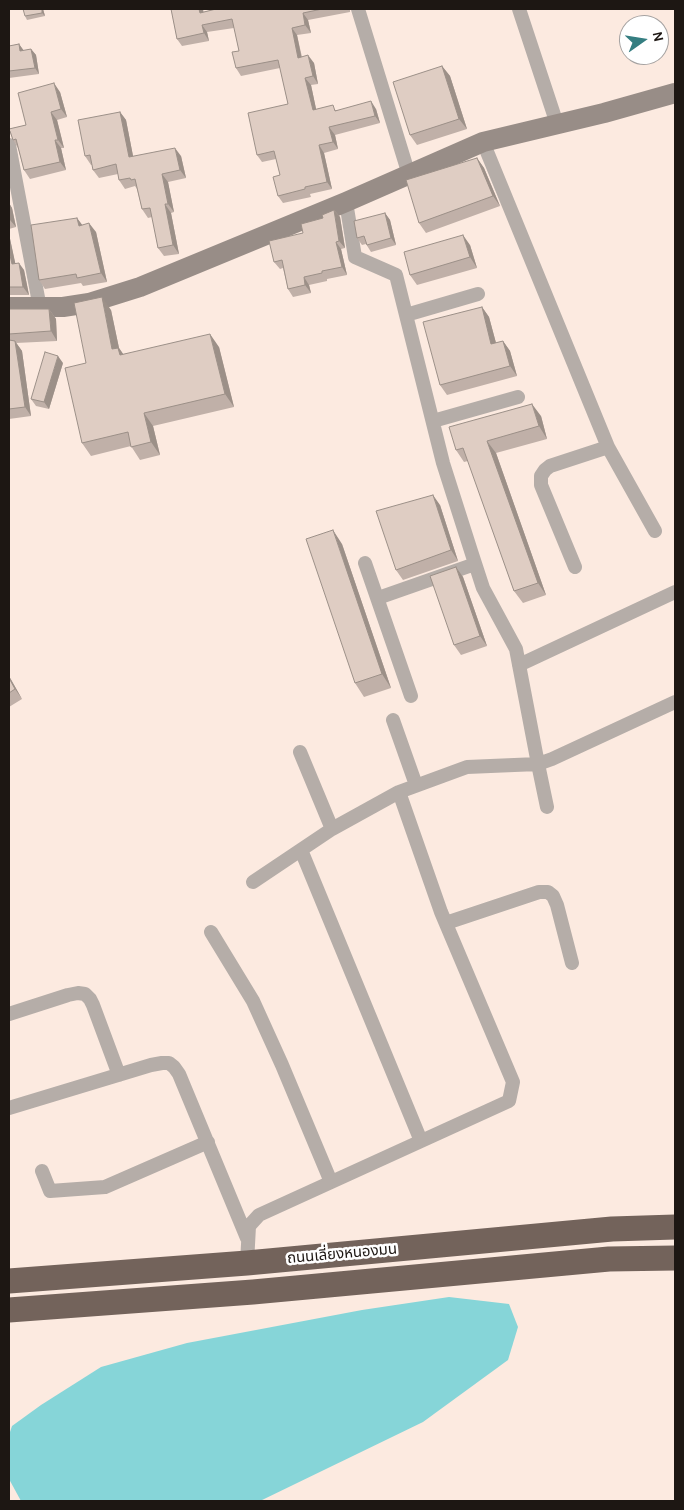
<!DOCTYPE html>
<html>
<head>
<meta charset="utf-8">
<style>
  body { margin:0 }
  #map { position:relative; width:684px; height:1510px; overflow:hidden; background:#fceae0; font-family:Karla,sans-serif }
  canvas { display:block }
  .frame { position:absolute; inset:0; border:10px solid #1d1713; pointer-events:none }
  .north { position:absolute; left:619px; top:15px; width:50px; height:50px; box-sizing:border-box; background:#fff; border:1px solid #a5a2a1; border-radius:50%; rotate:77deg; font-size:14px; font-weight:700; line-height:20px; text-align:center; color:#1d1713 }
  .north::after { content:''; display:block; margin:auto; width:18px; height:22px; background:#357e81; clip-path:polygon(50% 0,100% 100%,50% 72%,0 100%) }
</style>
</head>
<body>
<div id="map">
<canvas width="684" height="1510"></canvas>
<div class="frame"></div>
<div class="north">N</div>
</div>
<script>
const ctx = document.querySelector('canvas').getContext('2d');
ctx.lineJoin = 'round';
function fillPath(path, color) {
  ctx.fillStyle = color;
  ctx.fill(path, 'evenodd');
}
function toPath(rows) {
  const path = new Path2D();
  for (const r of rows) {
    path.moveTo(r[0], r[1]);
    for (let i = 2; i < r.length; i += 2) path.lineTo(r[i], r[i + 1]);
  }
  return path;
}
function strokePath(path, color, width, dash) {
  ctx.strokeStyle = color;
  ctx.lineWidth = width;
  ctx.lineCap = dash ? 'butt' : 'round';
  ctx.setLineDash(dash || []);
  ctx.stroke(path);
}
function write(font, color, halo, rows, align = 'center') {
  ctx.font = font + ' Karla,"Noto Sans Thai",sans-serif';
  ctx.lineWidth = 5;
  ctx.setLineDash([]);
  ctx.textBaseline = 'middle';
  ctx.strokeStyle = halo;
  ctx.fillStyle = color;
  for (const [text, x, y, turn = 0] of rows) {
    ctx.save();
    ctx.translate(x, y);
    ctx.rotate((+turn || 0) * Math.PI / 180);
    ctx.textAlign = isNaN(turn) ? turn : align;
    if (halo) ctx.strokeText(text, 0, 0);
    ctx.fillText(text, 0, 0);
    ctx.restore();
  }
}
const water = toPath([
  [449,1297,509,1304,518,1327,508,1360,423,1422,260,1501,21,1501,9,1479,9,1435,12,1426,41,1405,101,1367,187,1343,362,1310]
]);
const street = toPath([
  [358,9,409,175],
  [519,9,557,124],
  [483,142,608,447,655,531],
  [9,145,40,308],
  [346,202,355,257,396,275,443,463,471,551,483,588,516,649,538,764,547,807],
  [406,315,478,294],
  [433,421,518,397],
  [365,563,411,696],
  [575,567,541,485,541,476,545,470,550,466,608,447],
  [378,598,475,564],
  [519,665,675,592],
  [393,720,416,785],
  [300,752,332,829],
  [301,850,421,1141],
  [253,882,332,829,399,792,467,767,538,764,552,759,675,702],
  [446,923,539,892,548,892,553,896,557,905,572,963],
  [211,932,253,1001,282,1065,331,1182],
  [9,1014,68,995,78,993,85,994,90,999,93,1005,119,1075],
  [9,1108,151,1065,162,1063,169,1063,174,1067,179,1074,247,1238],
  [42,1171,50,1191,105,1187,208,1142],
  [247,1263,249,1226,259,1215,509,1101,513,1082,441,912,399,792]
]);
const secondary = toPath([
  [9,307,63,307,89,303,140,287,346,202,483,142,604,113,675,93]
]);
const highway = toPath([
  [9,1281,247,1263,612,1229,675,1227],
  [9,1310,253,1292,609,1259,675,1258]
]);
const wall = toPath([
  [43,9,45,16,27,20,25,16],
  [171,9,203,9,203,12,216,9,350,9,350,12,308,20,311,33,297,35,302,57,314,63,318,84,311,85,316,109,337,110,376,109,380,123,335,135,338,149,324,153,332,189,310,194,311,197,283,203,278,196,280,175,276,159,262,162,257,155,288,104,280,68,241,76,236,68,239,51,234,28,207,32,209,41,182,46,177,39],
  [19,44,24,51,31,49,36,55,39,74,9,78,9,46],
  [442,66,450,76,467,129,417,145,410,135],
  [60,92,67,117,57,120,64,148,61,148,66,170,30,179,24,170,18,148,13,140,11,135,9,131,9,129,26,125],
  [120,112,126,120,133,156,181,156,186,178,168,182,174,212,171,213,179,254,164,256,158,248,152,217,148,218,142,209,137,189,135,186,125,189,119,180,118,174,99,178,93,170,92,165,91,165,85,156],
  [477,158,484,168,500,206,426,233,419,223],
  [9,203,12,208,16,227,9,229],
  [334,210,340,217,345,248,341,249,347,275,327,279,327,281,309,285,311,293,293,297,288,289,283,268,280,269,274,262,303,233],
  [385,213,390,220,396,245,371,252,366,244,362,245,357,238],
  [77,218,82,225,96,232,107,282,83,286,81,283,45,289,39,280],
  [9,234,15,263,24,270,29,295,9,295],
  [470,245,477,268,417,285,410,275],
  [482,307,489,317,496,343,503,341,510,351,517,376,447,395,440,385],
  [9,309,49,309,56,319,57,341,16,343,22,351,31,416,9,419],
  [111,310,119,348,123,354,219,347,234,407,153,426,160,455,140,460,131,446,91,456,82,443,86,363],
  [63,363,49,409,36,406,31,399],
  [541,416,547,439,496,453,546,595,523,603,514,591,468,461,464,462,456,450],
  [440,505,458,561,403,580,396,570],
  [342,544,391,688,364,697,355,683],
  [456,567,463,577,487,646,461,655,454,645],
  [9,676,22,699,9,707]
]);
const shadedWall = toPath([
  [42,9,43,9,45,16,42,13],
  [199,9,203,9,205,20,200,13],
  [303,13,308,20,311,33,305,25],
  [202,25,207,32,209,41,204,33],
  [292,28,297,35,303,65,298,58],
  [19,44,24,51,20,51],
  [31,49,36,55,39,74,35,68],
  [308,55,314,63,318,84,313,76],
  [442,66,450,76,467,129,459,119],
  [305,78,311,85,318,118,313,110],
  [54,83,60,92,67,117,61,109],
  [371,101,376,109,380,123,375,116],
  [51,112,57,120,64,148,58,140],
  [120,112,126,120,135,166,129,157],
  [329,127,335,135,338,149,333,142],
  [55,140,61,148,66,170,60,162],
  [319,145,324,153,332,189,327,182],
  [175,148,181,156,186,178,180,170],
  [477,158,484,168,500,206,493,196],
  [162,174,168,182,174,212,168,204],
  [9,203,12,208,16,227,10,220,9,211],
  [165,204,171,213,179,254,173,245],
  [334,210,340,217,345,248,339,241],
  [385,213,390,220,396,245,391,238],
  [77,218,83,226,79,226],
  [89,223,96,232,107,282,101,273],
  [9,234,17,271,12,264,9,251],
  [463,235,470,245,477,268,470,257],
  [336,242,341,249,347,275,342,267],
  [19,263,24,270,29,295,23,287],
  [304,277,309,285,311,293,305,285],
  [102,297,111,310,119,348,128,361,112,349],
  [482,307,489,317,499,354,491,344],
  [49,309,56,319,57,341,51,331],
  [210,334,219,347,234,407,225,394],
  [15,341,22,351,31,416,25,407],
  [503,341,510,351,517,376,510,366],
  [58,356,63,363,49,409,44,402],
  [532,404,541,416,547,439,539,426],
  [144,413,153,426,160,455,151,442],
  [487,441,496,453,546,595,538,583],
  [433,495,440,505,458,561,451,550],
  [333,530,342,544,391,688,382,674],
  [456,567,463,577,487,646,480,636],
  [9,676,22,699,15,689,9,678]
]);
const building = toPath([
  [23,9,42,9,42,13,25,16,23,9],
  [171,9,199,9,200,13,216,9,322,9,303,13,305,25,292,28,298,58,308,55,313,76,305,78,313,110,333,105,335,111,371,101,375,116,329,127,333,142,319,145,327,182,305,187,305,189,278,196,273,177,280,175,274,151,257,155,248,113,288,104,278,60,236,68,232,52,239,51,232,19,202,25,204,33,177,39,171,9],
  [19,44,20,51,31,49,35,68,9,71,9,46,19,44],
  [442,66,459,119,410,135,393,82,442,66],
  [54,83,61,109,51,112,58,140,55,140,60,162,24,170,16,139,13,140,10,131,9,130,9,129,26,125,18,93,54,83],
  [120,112,129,157,175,148,180,170,162,174,168,204,165,204,173,245,158,248,150,208,142,209,135,179,131,180,130,178,119,180,116,164,93,170,90,155,85,156,78,120,120,112],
  [477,158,493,196,419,223,406,180,477,158],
  [334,210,339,241,336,242,342,267,322,271,322,273,304,277,305,285,288,289,282,260,274,262,269,241,303,233,301,224,323,218,322,215,334,210],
  [385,213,391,238,367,245,364,236,357,238,354,221,385,213],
  [77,218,79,226,89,223,101,273,77,278,76,274,39,280,31,225,77,218],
  [463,235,470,257,410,275,404,252,463,235],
  [9,251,12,264,19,263,23,287,9,287,9,251],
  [102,297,112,349,118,348,120,355,210,334,225,394,144,413,151,442,131,447,128,432,82,443,65,368,86,363,74,303,102,297],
  [482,307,491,344,503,341,510,366,440,385,423,322,482,307],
  [9,309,49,309,51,331,9,334,9,309],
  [9,340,15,341,25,407,9,409,9,340],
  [45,352,58,356,44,402,31,399,45,352],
  [532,404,539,426,487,441,538,583,514,591,463,448,456,450,449,427,532,404],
  [433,495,451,550,396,570,376,511,433,495],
  [333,530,382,674,355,683,306,539,333,530],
  [456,567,480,636,454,645,430,576,456,567],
  [9,678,15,689,9,693,9,678]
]);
const streetNames = [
  ["ถนนเลี่ยงหนองมน",342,1254,-5]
];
fillPath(water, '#86d5d8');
strokePath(street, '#b5ada8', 14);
strokePath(secondary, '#988d87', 20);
strokePath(highway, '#73635b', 25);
fillPath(wall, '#c0b0a8');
fillPath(shadedWall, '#9c9088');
fillPath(building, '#dfcdc3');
strokePath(building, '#9c9088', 1);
write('15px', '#1d1713', '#fff', streetNames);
</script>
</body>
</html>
